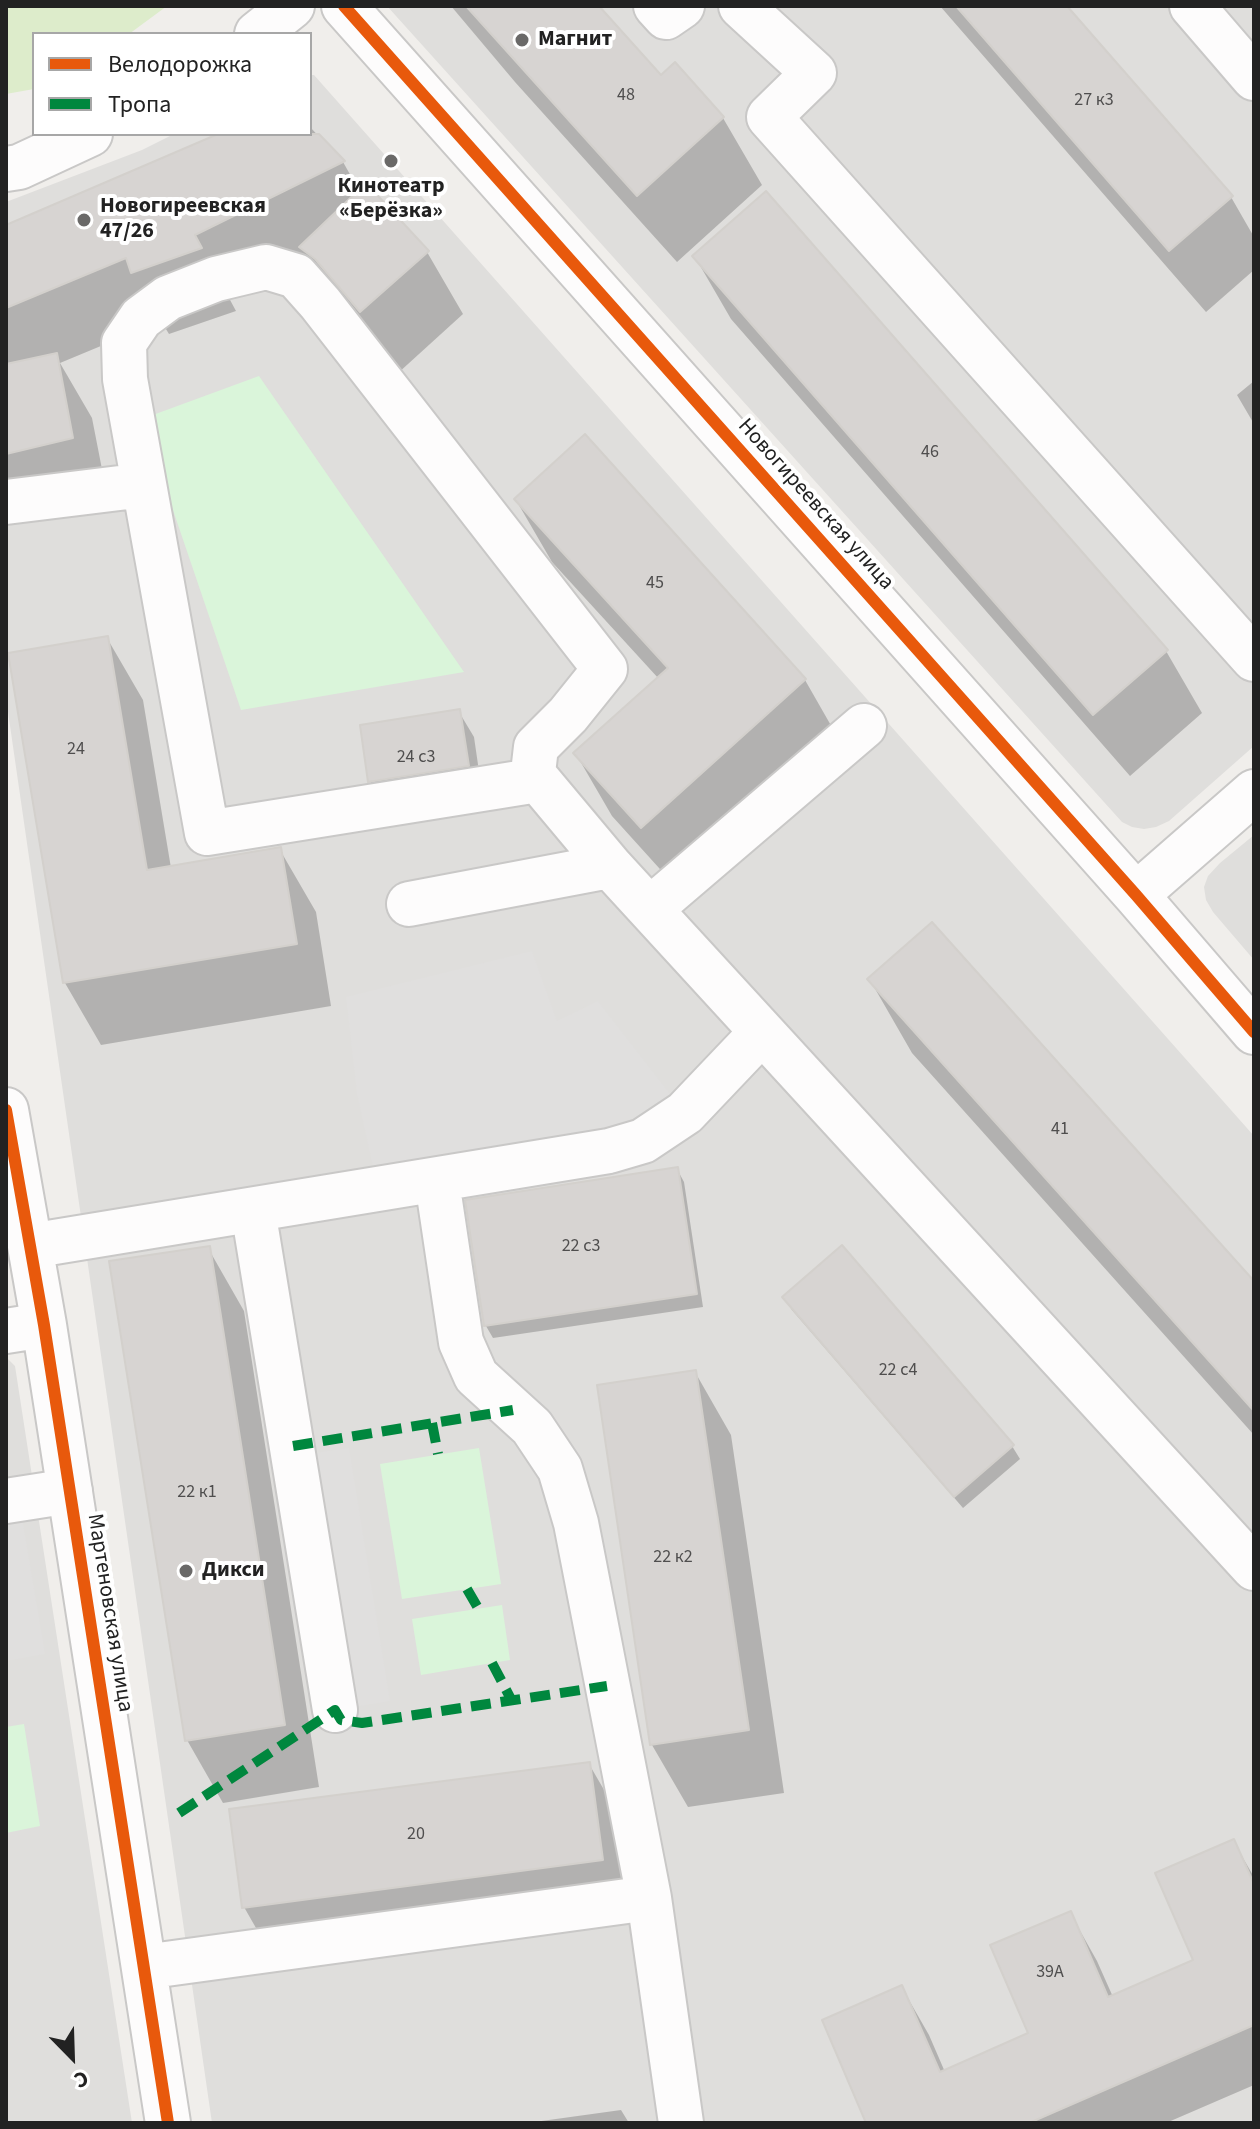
<!DOCTYPE html>
<html>
<head>
<meta charset="utf-8">
<style>
  body { margin:0 }
  #map { position:relative; width:1260px; height:2129px; overflow:hidden; background:#f0eeeb; font-family:"Source Sans 3",sans-serif }
  canvas { display:block }
  .frame { position:absolute; inset:0; border:8px solid #222; pointer-events:none }
  .legend { position:absolute; left:32px; top:32px; width:280px; height:104px; box-sizing:border-box; background:#fff; border:2px solid #a7a7a7; margin:0; padding:10px 14px; list-style:none; font-size:24px; color:#222 }
  .legend li { display:flex; align-items:center; gap:16px; height:40px }
  .legend b { width:40px; border:2px solid #a7a7a7 }
  .north { position:absolute; left:32px; top:2017px; width:80px; height:80px; -webkit-text-stroke:6px #fff; paint-order:stroke; rotate:157deg; font-size:22px; font-weight:700; line-height:32px; text-align:center; color:#222 }
  .north::after { content:''; display:block; margin:auto; width:28px; height:36px; background:#222; clip-path:polygon(50% 0,100% 100%,50% 72%,0 100%) }
</style>
</head>
<body>
<div id="map">
<canvas width="1260" height="2129"></canvas>
<div class="frame"></div>
<ul class="legend">
<li><b style="height:10px;background:#e8590c"></b>Велодорожка</li>
<li><b style="height:10px;background:#00873e"></b>Тропа</li>
</ul>
<div class="north">С</div>
</div>
<script>
const ctx = document.querySelector('canvas').getContext('2d');
ctx.lineJoin = 'round';
function fillPath(path, color) {
  ctx.fillStyle = color;
  ctx.fill(path, 'evenodd');
}
function toPath(rows) {
  const path = new Path2D();
  for (const r of rows) {
    path.moveTo(r[0], r[1]);
    for (let i = 2; i < r.length; i += 2) path.lineTo(r[i], r[i + 1]);
  }
  return path;
}
function strokePath(path, color, width, dash) {
  ctx.strokeStyle = color;
  ctx.lineWidth = width;
  ctx.lineCap = dash ? 'butt' : 'round';
  ctx.setLineDash(dash || []);
  ctx.stroke(path);
}
function write(font, color, halo, rows, align = 'center') {
  ctx.font = font + ' "Source Sans 3",sans-serif';
  ctx.lineWidth = 8;
  ctx.setLineDash([]);
  ctx.textBaseline = 'middle';
  ctx.strokeStyle = halo;
  ctx.fillStyle = color;
  for (const [text, x, y, turn = 0] of rows) {
    ctx.save();
    ctx.translate(x, y);
    ctx.rotate((+turn || 0) * Math.PI / 180);
    ctx.textAlign = isNaN(turn) ? turn : align;
    if (halo) ctx.strokeText(text, 0, 0);
    ctx.fillText(text, 0, 0);
    ctx.restore();
  }
}
const residential = toPath([
  [387,6,1254,6,1254,746,1169,821,1156,827,1144,829,1132,827,1122,822],
  [310,75,314,75,1254,1136,1254,2123,212,2123,6,698,6,202,142,150,174,134,310,134],
  [1254,835,1254,960,1213,912,1206,900,1204,887,1208,876,1220,863],
  [6,1357,15,1366,132,2123,6,2123]
]);
const grass = toPath([
  [6,6,167,6,129,34,34,34,34,89,6,94]
]);
const park = toPath([
  [259,376,464,672,241,710,142,419],
  [479,1448,501,1584,402,1599,380,1464],
  [502,1605,510,1660,421,1675,412,1619],
  [24,1724,40,1826,6,1833,6,1727]
]);
const parking = toPath([
  [532,951,557,1021,598,1001,685,1113,378,1190,357,1094,346,997],
  [349,1448,390,1701,335,1710,294,1456],
  [21,1511,45,1654,6,1661,6,1513]
]);
const shadow = toPath([
  [451,6,596,6,661,78,723,118,762,185,677,262,515,82],
  [940,6,1065,6,1231,197,1254,237,1254,270,1206,312],
  [310,127,343,162,360,192,427,252,463,314,397,374,308,259,229,298,236,311,169,334,161,321,60,363,92,418,108,500,16,523,6,505,6,227,223,134,310,134],
  [695,257,1166,651,1202,713,1130,776,731,319],
  [1254,381,1254,424,1237,395],
  [584,437,805,680,841,743,678,889,612,816,576,754,659,679,552,562,516,500],
  [107,638,143,700,171,868,280,850,316,912,331,1006,101,1045,65,983],
  [459,712,474,737,482,792,385,807,370,781],
  [870,980,1254,1284,1254,1435,912,1053],
  [677,1169,684,1182,703,1307,493,1338,486,1326],
  [208,1248,244,1311,319,1787,223,1803,187,1740],
  [784,1297,1012,1446,1020,1459,963,1508,792,1310],
  [695,1372,731,1435,784,1793,688,1807,652,1745],
  [589,1764,625,1826,638,1923,280,1970,244,1907],
  [1233,1841,1254,1877,1254,2085,1166,2123,869,2123,902,1988,929,2035,945,2072,1031,2034,1070,1913,1097,1961,1113,1997,1196,1961],
  [621,2110,629,2123,527,2123]
]);
const building = toPath([
  [466,6,599,6,661,75,675,62,724,117,637,196,466,6],
  [956,6,1067,6,1233,196,1169,251,956,6],
  [218,134,319,134,345,161,195,235,202,248,131,273,126,258,6,308,6,225,218,134],
  [366,183,429,251,360,312,315,259,299,247,366,183],
  [766,191,1168,650,1093,715,692,256,766,191],
  [57,353,73,438,6,454,6,364,57,353],
  [585,434,806,679,641,828,573,753,668,668,514,499,585,434],
  [108,636,147,870,281,847,297,944,63,983,8,653,108,636],
  [460,709,469,766,368,782,360,725,460,709],
  [932,922,1254,1281,1254,1411,867,979,932,922],
  [678,1167,697,1294,484,1326,465,1200,678,1167],
  [842,1245,1014,1445,954,1497,782,1297,842,1245],
  [210,1246,285,1725,185,1741,109,1261,210,1246],
  [696,1370,749,1730,650,1745,597,1385,696,1370],
  [590,1762,603,1860,242,1908,229,1809,590,1762],
  [1234,1839,1254,1884,1254,2025,1029,2123,866,2123,822,2020,902,1985,940,2072,1028,2033,990,1945,1071,1911,1108,1997,1193,1960,1155,1873,1234,1839]
]);
const minor = toPath([
  [344,6,1136,895,1254,1032],
  [656,6,666,17,682,6],
  [741,6,814,73,769,117,1254,659],
  [1192,6,1254,78],
  [257,34,292,6],
  [6,169,19,167,90,134],
  [6,502,144,485],
  [538,780,207,833,125,379,124,343,141,318,168,298,216,279,266,267,296,276,320,303,605,669,568,715,536,747,533,773,538,780,610,866],
  [1136,895,1254,792],
  [409,904,610,866,1254,1568],
  [650,909,864,726],
  [6,1110,44,1325,168,2123],
  [437,1181,461,1342,476,1376,532,1427,560,1469,576,1523,649,1898],
  [253,1210,335,1710],
  [30,1246,609,1151,643,1141,685,1113,762,1032],
  [6,1331,44,1325],
  [6,1501,70,1491],
  [144,1967,649,1898,681,2123]
]);
const quiet = toPath([
  [432,1423,438,1454],
  [293,1446,513,1410],
  [467,1589,478,1608],
  [492,1663,512,1701],
  [179,1813,335,1710,341,1720,362,1723,607,1686]
]);
const cycleway = toPath([
  [344,6,1136,895,1254,1032],
  [6,1110,44,1325,168,2123]
]);
const markers = [
  [522,40,8,"#6a6968"],
  [391,161,8,"#6a6968"],
  [84,220,8,"#6a6968"],
  [186,1571,8,"#6a6968"]
];
const numberNames = [
  ["48",626,96],
  ["27 к3",1094,101],
  ["46",930,453],
  ["45",655,584],
  ["24",76,750],
  ["24 с3",416,758],
  ["41",1060,1130],
  ["22 с3",581,1247],
  ["22 с4",898,1371],
  ["22 к1",197,1493],
  ["22 к2",673,1558],
  ["20",416,1835],
  ["39А",1050,1973]
];
const poiNames = [
  ["Магнит",538,40],
  ["Кинотеатр",391,187,"center"],
  ["«Берёзка»",391,212,"center"],
  ["Новогиреевская",100,207],
  ["47/26",100,232],
  ["Дикси",202,1571]
];
const streetNames = [
  ["Новогиреевская улица",815,505,48],
  ["Мартеновская улица",109,1613,81]
];
fillPath(residential, '#dfdedc');
fillPath(grass, '#ddeccb');
fillPath(park, '#daf5da');
fillPath(parking, '#e0dfde');
fillPath(shadow, '#0003');
fillPath(building, '#d7d4d2');
strokePath(building, '#d3d0cc', 2);
strokePath(minor, '#c9c8c7', 48);
strokePath(minor, '#fdfcfc', 44);
strokePath(quiet, '#00873e', 10, [20, 10]);
strokePath(cycleway, '#e8590c', 12);
for (const [x, y, r, color] of markers) {
  const dot = new Path2D();
  dot.arc(x, y, r, 0, 2 * Math.PI);
  ctx.fillStyle = color;
  ctx.fill(dot);
  strokePath(dot, '#fff', 3);
}
write('18px', '#4f4e4e', null, numberNames);
write('bold 22px', '#222', '#fff', poiNames, 'left');
write('22px', '#222', '#fff', streetNames);
</script>
</body>
</html>
